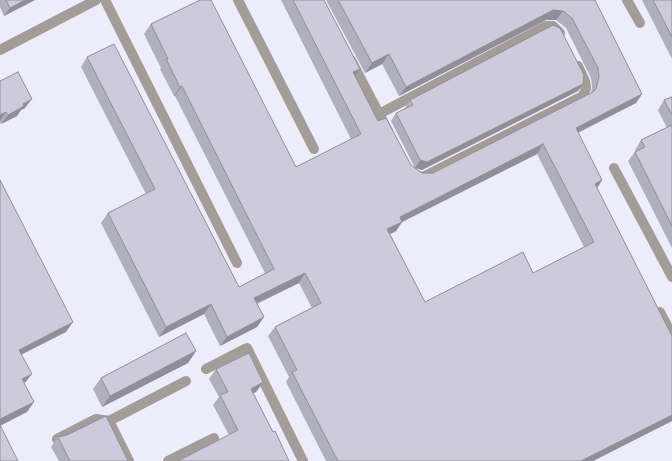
<!DOCTYPE html>
<html>
<head>
<meta charset="utf-8">
<style>
  body { margin:0 }
  canvas { display:block; background:#edecfb }
</style>
</head>
<body>
<canvas width="672" height="461"></canvas>
<script>
const ctx = document.querySelector('canvas').getContext('2d');
ctx.lineJoin = 'round';
function toPath(rows) {
  const path = new Path2D();
  for (const r of rows) {
    path.moveTo(r[0], r[1]);
    for (let i = 2; i < r.length; i += 2) path.lineTo(r[i], r[i + 1]);
  }
  return path;
}
function strokePath(path, color, width, dash) {
  ctx.strokeStyle = color;
  ctx.lineWidth = width;
  ctx.lineCap = dash ? 'butt' : 'round';
  ctx.setLineDash(dash || []);
  ctx.stroke(path);
}
function fillPath(path, color) {
  ctx.fillStyle = color;
  ctx.fill(path, 'evenodd');
}
const lane = toPath([
  [105,0,237,263],
  [238,0,314,149],
  [627,0,640,23],
  [351,60,388,131],
  [379,114,546,26,553,26,560,33],
  [614,168,672,277],
  [418,176,423,177,583,96,586,88,585,81,578,66],
  [660,312,672,335],
  [206,369,247,348,303,461],
  [109,421,186,381],
  [57,439,96,419,109,421,129,461],
  [168,461,214,438]
]);
const street = toPath([
  [0,50,96,0]
]);
const wall = toPath([
  [0,0,35,0,4,16,0,7],
  [281,0,324,0,360,69,355,76,378,121,411,165,422,173,433,173,591,93,592,87,591,78,566,28,556,20,546,20,399,96,382,64,365,73,326,0,595,0,642,94,636,103,578,133,602,180,597,188,672,421,593,461,326,461,286,382,289,377,268,336,275,327,312,308,299,283,257,304,264,317,257,327,220,346,204,314,159,337,101,223,108,213,146,194,81,67,87,57,239,287,265,273,175,96,174,96,160,69,161,68,144,34,151,24,296,167,351,139],
  [537,154,584,247,533,273,425,302,390,234,396,231,402,222],
  [642,0,672,0,672,59],
  [0,81,25,108,21,110,17,116,1,124,0,122],
  [583,84,578,91,422,170,415,168,391,121,396,113,405,109,405,108,410,100],
  [672,97,672,248,628,161,635,152,636,151,635,150,641,140,667,128,658,110,664,100],
  [196,351,188,363,102,407,93,389,101,378],
  [216,369,257,391,253,394,273,432,229,435,213,405,219,397,209,379],
  [58,437,128,461,59,461,51,447]
]);
const shadedWall = toPath([
  [25,0,35,0,4,16,10,8],
  [553,10,563,11,556,20,546,20,399,96,406,87],
  [389,54,382,64,365,73,372,63],
  [360,69,353,79,353,72],
  [583,84,578,91,422,170,415,168,420,160],
  [182,86,175,96,174,96,180,87],
  [642,94,636,103,569,137,576,128],
  [32,99,25,108,21,110,17,116,1,124,8,115,23,104],
  [6,112,0,121,0,115],
  [543,144,537,154,402,222,396,231,381,239,387,229,400,217],
  [602,180,596,190,595,184],
  [305,273,299,283,247,308,254,298],
  [211,304,204,314,159,337,166,327],
  [264,317,257,327,220,346,227,337],
  [73,322,66,332,13,359,19,350],
  [196,351,188,363,102,407,110,396],
  [32,374,25,383,22,379],
  [263,382,257,391,244,399,251,389],
  [34,402,27,412,0,426,0,419],
  [672,415,672,421,593,461,581,461]
]);
const building = toPath([
  [6,0,25,0,10,8,6,0],
  [200,0,211,0,296,167,361,134,293,0,324,0,360,69,353,72,378,121,386,118,411,165,422,173,433,173,593,92,596,89,599,77,598,68,572,18,563,11,553,10,406,87,389,54,372,63,338,0,595,0,642,94,576,128,602,180,595,184,672,336,672,415,581,461,338,461,292,372,297,370,275,327,321,303,305,273,254,298,264,317,227,337,211,304,166,327,108,213,155,189,87,57,114,44,239,287,274,269,182,86,180,87,166,59,168,59,151,24,200,0],
  [543,144,594,242,533,273,523,252,425,302,387,229,402,222,400,217,543,144],
  [653,0,672,0,672,37,653,0],
  [553,25,560,28,584,75,583,84,427,162,420,160,396,113,413,105,410,100,553,25],
  [18,72,32,99,23,104,24,106,8,115,6,112,0,115,0,81,18,72],
  [672,97,672,115,664,100,672,97],
  [672,125,672,226,635,152,645,147,641,140,672,125],
  [0,180,73,322,19,350,32,374,22,379,34,402,0,419,0,180],
  [186,333,196,351,110,396,101,378,186,333],
  [249,353,263,382,251,389,273,432,275,431,289,461,178,461,238,430,220,395,228,392,216,369,249,353],
  [106,416,128,461,70,461,58,437,67,435,106,416],
  [0,425,18,461,0,461,0,425]
]);
strokePath(lane, '#a39c98', 10);
strokePath(street, '#a39c98', 10);
fillPath(wall, '#b0afbc');
fillPath(shadedWall, '#908e99');
fillPath(building, '#cdcbdb');
strokePath(building, '#908e99', 1);
</script>
</body>
</html>
